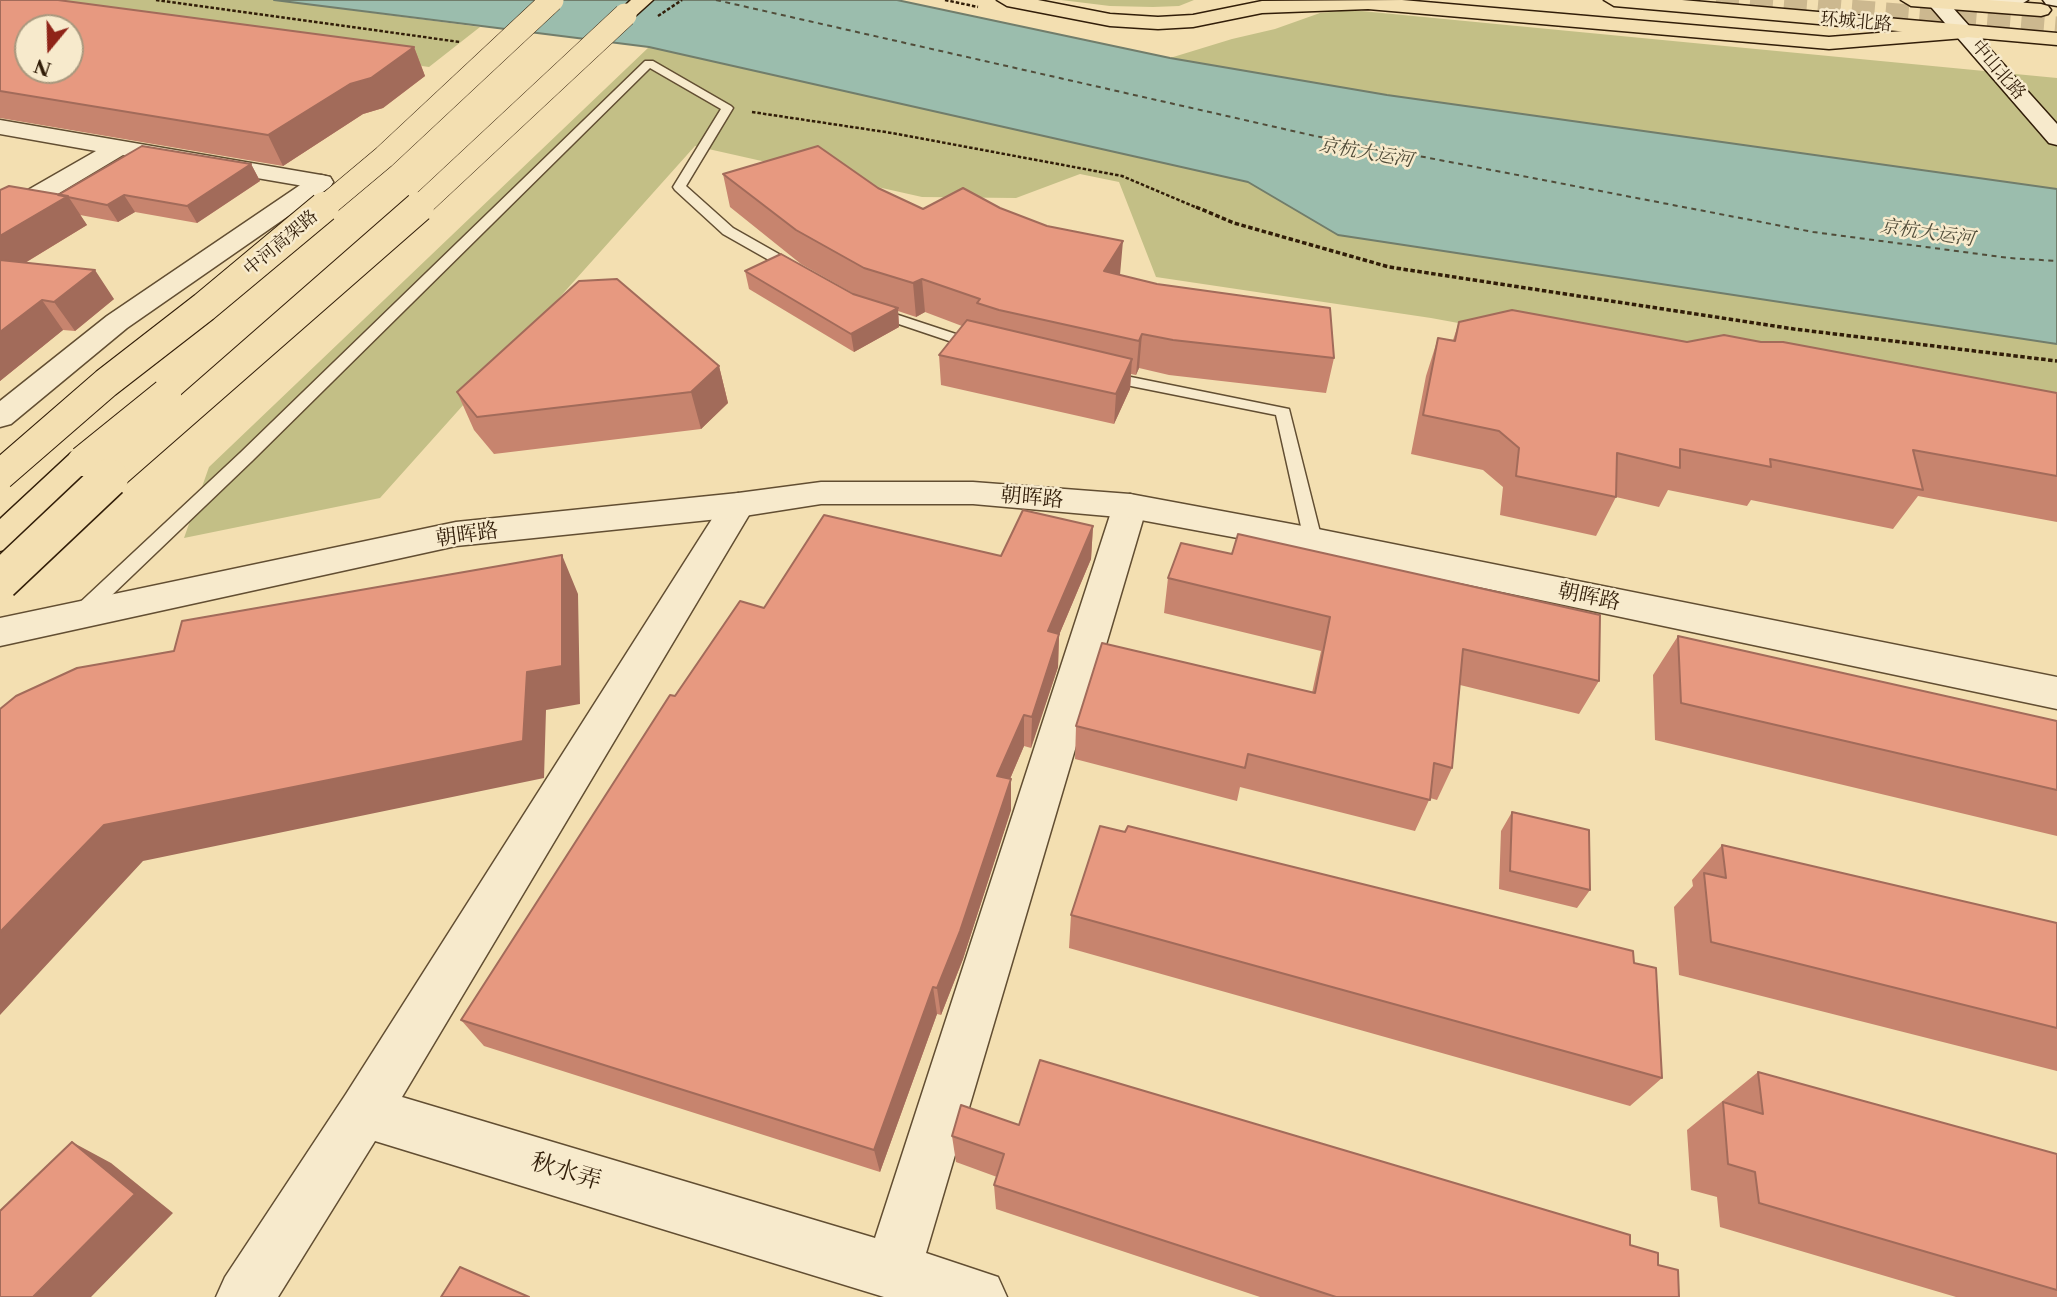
<!DOCTYPE html>
<html>
<head>
<meta charset="utf-8">
<style>
  body { margin:0 }
  #map { position:relative; width:2057px; height:1297px; overflow:hidden; background:#f3dfb1; font-family:"Libre Caslon Text",serif }
  canvas { display:block }
  .north { position:absolute; left:14px; top:14px; width:70px; height:70px; box-sizing:border-box; background:#f7eacc; border:2px solid #a8987e; border-radius:50%; rotate:199deg; font-size:19px; font-weight:700; line-height:28px; text-align:center; color:#311d08 }
  .north::after { content:''; display:block; margin:auto; width:24px; height:32px; background:#8f2418; clip-path:polygon(50% 0,100% 100%,50% 72%,0 100%) }
</style>
</head>
<body>
<div id="map">
<canvas width="2057" height="1297"></canvas>
<div class="north">N</div>
</div>
<script>
const ctx = document.querySelector('canvas').getContext('2d');
ctx.lineJoin = 'round';
function fillPath(path, color) {
  ctx.fillStyle = color;
  ctx.fill(path, 'evenodd');
}
function toPath(rows) {
  const path = new Path2D();
  for (const r of rows) {
    path.moveTo(r[0], r[1]);
    for (let i = 2; i < r.length; i += 2) path.lineTo(r[i], r[i + 1]);
  }
  return path;
}
function strokePath(path, color, width, dash) {
  ctx.strokeStyle = color;
  ctx.lineWidth = width;
  ctx.lineCap = dash ? 'butt' : 'round';
  ctx.setLineDash(dash || []);
  ctx.stroke(path);
}
function write(font, color, halo, rows, align = 'center') {
  ctx.font = font + ' "Libre Caslon Text","Noto Serif SC",serif';
  ctx.lineWidth = 5;
  ctx.setLineDash([]);
  ctx.textBaseline = 'middle';
  ctx.strokeStyle = halo;
  ctx.fillStyle = color;
  for (const [text, x, y, turn = 0] of rows) {
    ctx.save();
    ctx.translate(x, y);
    ctx.rotate((+turn || 0) * Math.PI / 180);
    ctx.textAlign = isNaN(turn) ? turn : align;
    if (halo) ctx.strokeText(text, 0, 0);
    ctx.fillText(text, 0, 0);
    ctx.restore();
  }
}
const green = toPath([
  [0,0,275,0,480,27,429,67,0,6],
  [1061,0,1194,0,1179,6,1153,7,1110,6],
  [1351,10,2057,78,2057,189,1387,95,1170,58,1232,39,1275,29,1320,13],
  [649,47,1248,182,1338,235,2057,344,2057,416,1622,353,1431,318,1156,277,1119,182,1080,174,1016,198,922,197,695,146,380,498,184,538,209,467]
]);
const water = toPath([
  [274,0,897,0,1170,58,1387,95,2057,189,2057,344,1338,235,1248,182,649,47,274,0]
]);
const ferry = toPath([
  [716,0,1315,136,1813,232,2009,258,2057,261]
]);
const trunkTunnel = toPath([
  [1716,0,2057,28]
]);
const pathFar1 = toPath([
  [156,0,460,42],
  [945,0,978,7],
  [752,112,892,133,1122,176,1200,209]
]);
const path = toPath([
  [1196,207,1234,223,1389,267,1794,329,2057,361]
]);
const service = toPath([
  [645,61,653,61,731,106,733,108,686,186,733,228,800,266,800,272,790,272,723,234,675,190,673,187,721,109,650,68,252,461,88,618,74,618,72,613,74,608,240,453,645,61],
  [874,307,980,342,982,345,975,349,970,348,869,314,867,311,869,308,874,307],
  [1106,372,1289,409,1322,540,1319,544,1307,544,1304,540,1276,415,1101,380,1098,377,1101,374,1106,372]
]);
const minor = toPath([
  [0,120,321,175,330,177,333,182,330,187,321,189,123,155,9,223,0,225,0,206,96,151,0,134,0,120],
  [738,493,750,497,755,505,402,1097,875,1238,1113,506,1118,498,1130,494,1142,498,1147,506,926,1253,998,1277,1007,1297,884,1297,375,1141,278,1297,216,1297,225,1277,346,1094,726,497,738,493]
]);
const tertiary = toPath([
  [321,175,330,177,333,182,330,187,127,328,11,424,0,427,0,401,107,316,312,177,321,175],
  [821,482,973,482,1130,494,1313,528,2057,677,2057,709,1313,552,1130,518,973,504,821,504,738,517,456,546,0,646,0,618,456,522,738,493,821,482]
]);
const secondary = toPath([
  [1925,0,2028,0,2018,6,1953,8,2057,124,2057,145,2049,143,1925,0],
  [2043,0,2057,0,2057,6,2046,4,2043,0]
]);
const primary = toPath([
  [1604,0,1682,0,2057,33,2057,45,1614,6,1604,0],
  [1901,0,1988,0,2041,4,2048,6,2051,10,2048,14,2041,16,1911,6,1901,0]
]);
const trunk = toPath([
  [631,0,653,0,632,19,618,19,615,15,631,0],
  [997,0,1038,0,1110,14,1158,17,1193,15,1262,1,1402,0,1829,37,1964,26,1971,28,1974,32,1971,36,1964,38,1829,49,1368,9,1262,13,1193,27,1158,29,1110,26,1007,6,997,0],
  [116,432,127,435,132,442,127,449,95,469,12,548,0,551,0,519,71,453,105,435,116,432]
]);
const pathBridge = toPath([
  [658,16,682,0]
]);
const trunkBridgeFar2 = toPath([
  [322,209,384,157,552,0],
  [417,209,625,15]
]);
const trunkBridgeFar1 = toPath([
  [83,461,166,394],
  [0,475,106,383,204,307,324,207],
  [107,480,419,207]
]);
const trunkBridge = toPath([
  [0,581,109,478]
]);
const wall = toPath([
  [0,0,414,47,425,76,383,108,363,114,283,166,0,118],
  [251,164,260,181,197,223,135,212,118,222,80,215,87,225,25,263,114,299,75,331,63,330,0,381,0,190,58,195],
  [723,174,878,188,923,209,1120,275,1334,358,1326,393,1169,375,1139,368,1136,375,1131,374,1130,389,1114,424,941,385,939,355,962,326,925,312,916,317,898,311,899,327,854,352,749,289,745,271,856,295,801,264,730,207],
  [1459,322,1687,342,1761,342,2057,393,2057,522,1918,496,1893,529,1751,500,1747,506,1668,490,1659,507,1616,497,1596,536,1500,515,1503,487,1483,470,1411,454,1426,376,1438,338,1453,340],
  [719,366,728,403,701,429,494,454,474,430,457,392],
  [1093,526,1091,559,1059,635,1058,667,1031,748,1024,746,1010,779,1011,810,963,959,941,1015,937,1014,880,1172,484,1046,461,1020,675,696,764,608,1001,556],
  [1168,578,1599,681,1579,714,1460,685,1452,768,1437,800,1430,798,1415,831,1240,787,1237,801,1075,759,1076,726,1312,693,1321,651,1164,613],
  [1678,636,2057,721,2057,836,1655,740,1653,675],
  [1512,812,1590,890,1577,908,1499,889,1501,831],
  [1722,845,2057,923,2057,1071,1679,975,1674,907,1693,886,1692,880],
  [1071,915,1634,963,1662,1078,1630,1106,1069,948],
  [1758,1072,2057,1154,2057,1297,1956,1297,1720,1227,1717,1197,1691,1190,1687,1130],
  [1019,1125,1630,1245,1658,1265,1679,1297,1260,1297,996,1209,994,1185,997,1177,956,1162,952,1136]
]);
const shadedWall = toPath([
  [414,47,425,76,383,108,363,114,283,166,268,135,350,84],
  [251,164,260,181,197,223,187,206],
  [124,195,135,212,118,222,107,205],
  [68,196,87,225,0,278,0,236],
  [1123,241,1120,275,1104,271],
  [95,270,114,299,75,331,54,302],
  [922,279,925,312,916,317,913,283],
  [42,300,63,330,0,381,0,332],
  [898,308,899,327,854,352,851,334],
  [1142,334,1139,368,1136,375,1139,341],
  [1132,359,1130,389,1114,424,1116,394],
  [719,366,728,403,701,429,691,392],
  [1093,526,1091,559,1059,635,1058,667,1031,748,1032,717,1048,631],
  [562,555,578,594,580,704,546,710,544,778,143,861,0,1015,0,932,104,825,527,672],
  [1024,715,1024,746,998,807,997,776],
  [1011,779,1011,810,963,959,941,1015,937,988],
  [933,987,937,1014,880,1172,874,1150],
  [72,1142,111,1163,173,1213,91,1297,33,1297]
]);
const building = toPath([
  [0,0,58,0,414,47,371,78,350,84,268,135,0,91,0,0],
  [28,28,70,28,70,70,28,70,28,28],
  [142,146,251,164,187,206,124,195,107,205,58,195,142,146],
  [818,146,878,188,923,209,963,188,1000,208,1047,226,1123,241,1104,271,1157,284,1330,308,1334,358,1173,340,1142,334,1139,341,999,310,977,303,980,299,922,279,913,283,864,268,796,230,723,174,818,146],
  [9,186,68,196,0,236,0,190,9,186],
  [781,254,853,294,898,308,851,334,745,271,781,254],
  [0,260,95,270,54,302,42,300,0,332,0,260],
  [617,279,719,366,691,392,477,417,457,392,579,281,617,279],
  [1512,310,1687,342,1724,335,1761,342,1783,342,2057,393,2057,476,1913,450,1923,490,1770,459,1771,467,1680,449,1680,468,1617,453,1616,497,1516,476,1519,448,1499,431,1423,415,1438,338,1455,341,1459,322,1512,310],
  [967,320,1132,359,1116,394,939,355,967,320],
  [1023,510,1093,526,1048,631,1059,634,1032,717,1024,715,997,776,1011,779,960,931,937,988,933,987,874,1150,461,1020,670,695,675,696,740,601,764,608,824,515,1001,556,1023,510],
  [1238,534,1600,615,1599,681,1463,649,1452,768,1434,763,1430,800,1248,754,1245,768,1076,726,1102,643,1315,693,1330,617,1168,578,1181,543,1232,554,1238,534],
  [562,555,562,666,527,672,523,741,104,825,0,932,0,709,16,696,77,668,174,651,182,621,562,555],
  [1678,636,2057,721,2057,790,1681,703,1678,636],
  [1512,812,1589,830,1590,890,1510,871,1512,812],
  [1100,826,1125,832,1128,826,1633,951,1634,963,1656,968,1662,1078,1071,915,1100,826],
  [1722,845,2057,923,2057,1028,1711,942,1704,873,1726,878,1722,845],
  [1040,1060,1630,1235,1630,1245,1658,1253,1658,1265,1678,1270,1679,1297,1336,1297,994,1185,1004,1154,952,1136,961,1105,1019,1125,1040,1060],
  [1758,1072,2057,1154,2057,1290,1759,1203,1755,1172,1728,1164,1723,1102,1763,1114,1758,1072],
  [72,1142,135,1194,33,1297,0,1297,0,1211,72,1142],
  [460,1267,529,1297,441,1297,460,1267]
]);
const farStreetnames = [
  ["环城北路",1856,22,5],
  ["中山北路",1998,70,49],
  ["中河高架路",281,243,-40]
];
const farWaternames = [
  ["京杭大运河",1366,153,10],
  ["京杭大运河",1927,233,8]
];
const streetNames = [
  ["朝晖路",1032,498,5],
  ["朝晖路",467,535,-8],
  ["朝晖路",1589,597,12]
];
const nearStreetnames = [
  ["秋水弄",566,1172,17]
];
fillPath(green, '#c3bf86');
fillPath(water, '#9bbdad');
strokePath(water, '#717d6b', 2);
strokePath(ferry, '#514d3a', 2, [5, 4.5]);
strokePath(trunkTunnel, '#ccb88f', 23, [23, 11]);
strokePath(service, '#624e32', 3);
strokePath(minor, '#624e32', 3);
strokePath(tertiary, '#624e32', 3);
strokePath(secondary, '#311d08', 3);
strokePath(primary, '#311d08', 3);
strokePath(trunk, '#311d08', 3);
strokePath(pathFar1, '#311d08', 2.5, [3.5, 2]);
strokePath(path, '#311d08', 3.5, [4.5, 2.5]);
fillPath(service, '#f7eacc');
fillPath(minor, '#f7eacc');
fillPath(tertiary, '#f7eacc');
fillPath(secondary, '#f7eacc');
fillPath(primary, '#f3dfb1');
fillPath(trunk, '#f3dfb1');
strokePath(trunkBridgeFar2, '#311d08', 24, []);
strokePath(trunkBridgeFar1, '#311d08', 32, []);
strokePath(trunkBridge, '#311d08', 41, []);
strokePath(pathBridge, '#311d08', 2.5, [3.5, 2]);
strokePath(trunkBridgeFar2, '#f3dfb1', 23);
strokePath(trunkBridgeFar1, '#f3dfb1', 30);
strokePath(trunkBridge, '#f3dfb1', 38);
fillPath(wall, '#c7846e');
fillPath(shadedWall, '#a26b5a');
fillPath(building, '#e79980');
strokePath(building, '#a26b5a', 2);
write('18px', '#311d08', '#f7eacc', farStreetnames);
write('italic 19px', '#514d3a', '#f7eacc', farWaternames);
write('21px', '#311d08', '#f7eacc', streetNames);
write('24px', '#311d08', '#f7eacc', nearStreetnames);
</script>
</body>
</html>
